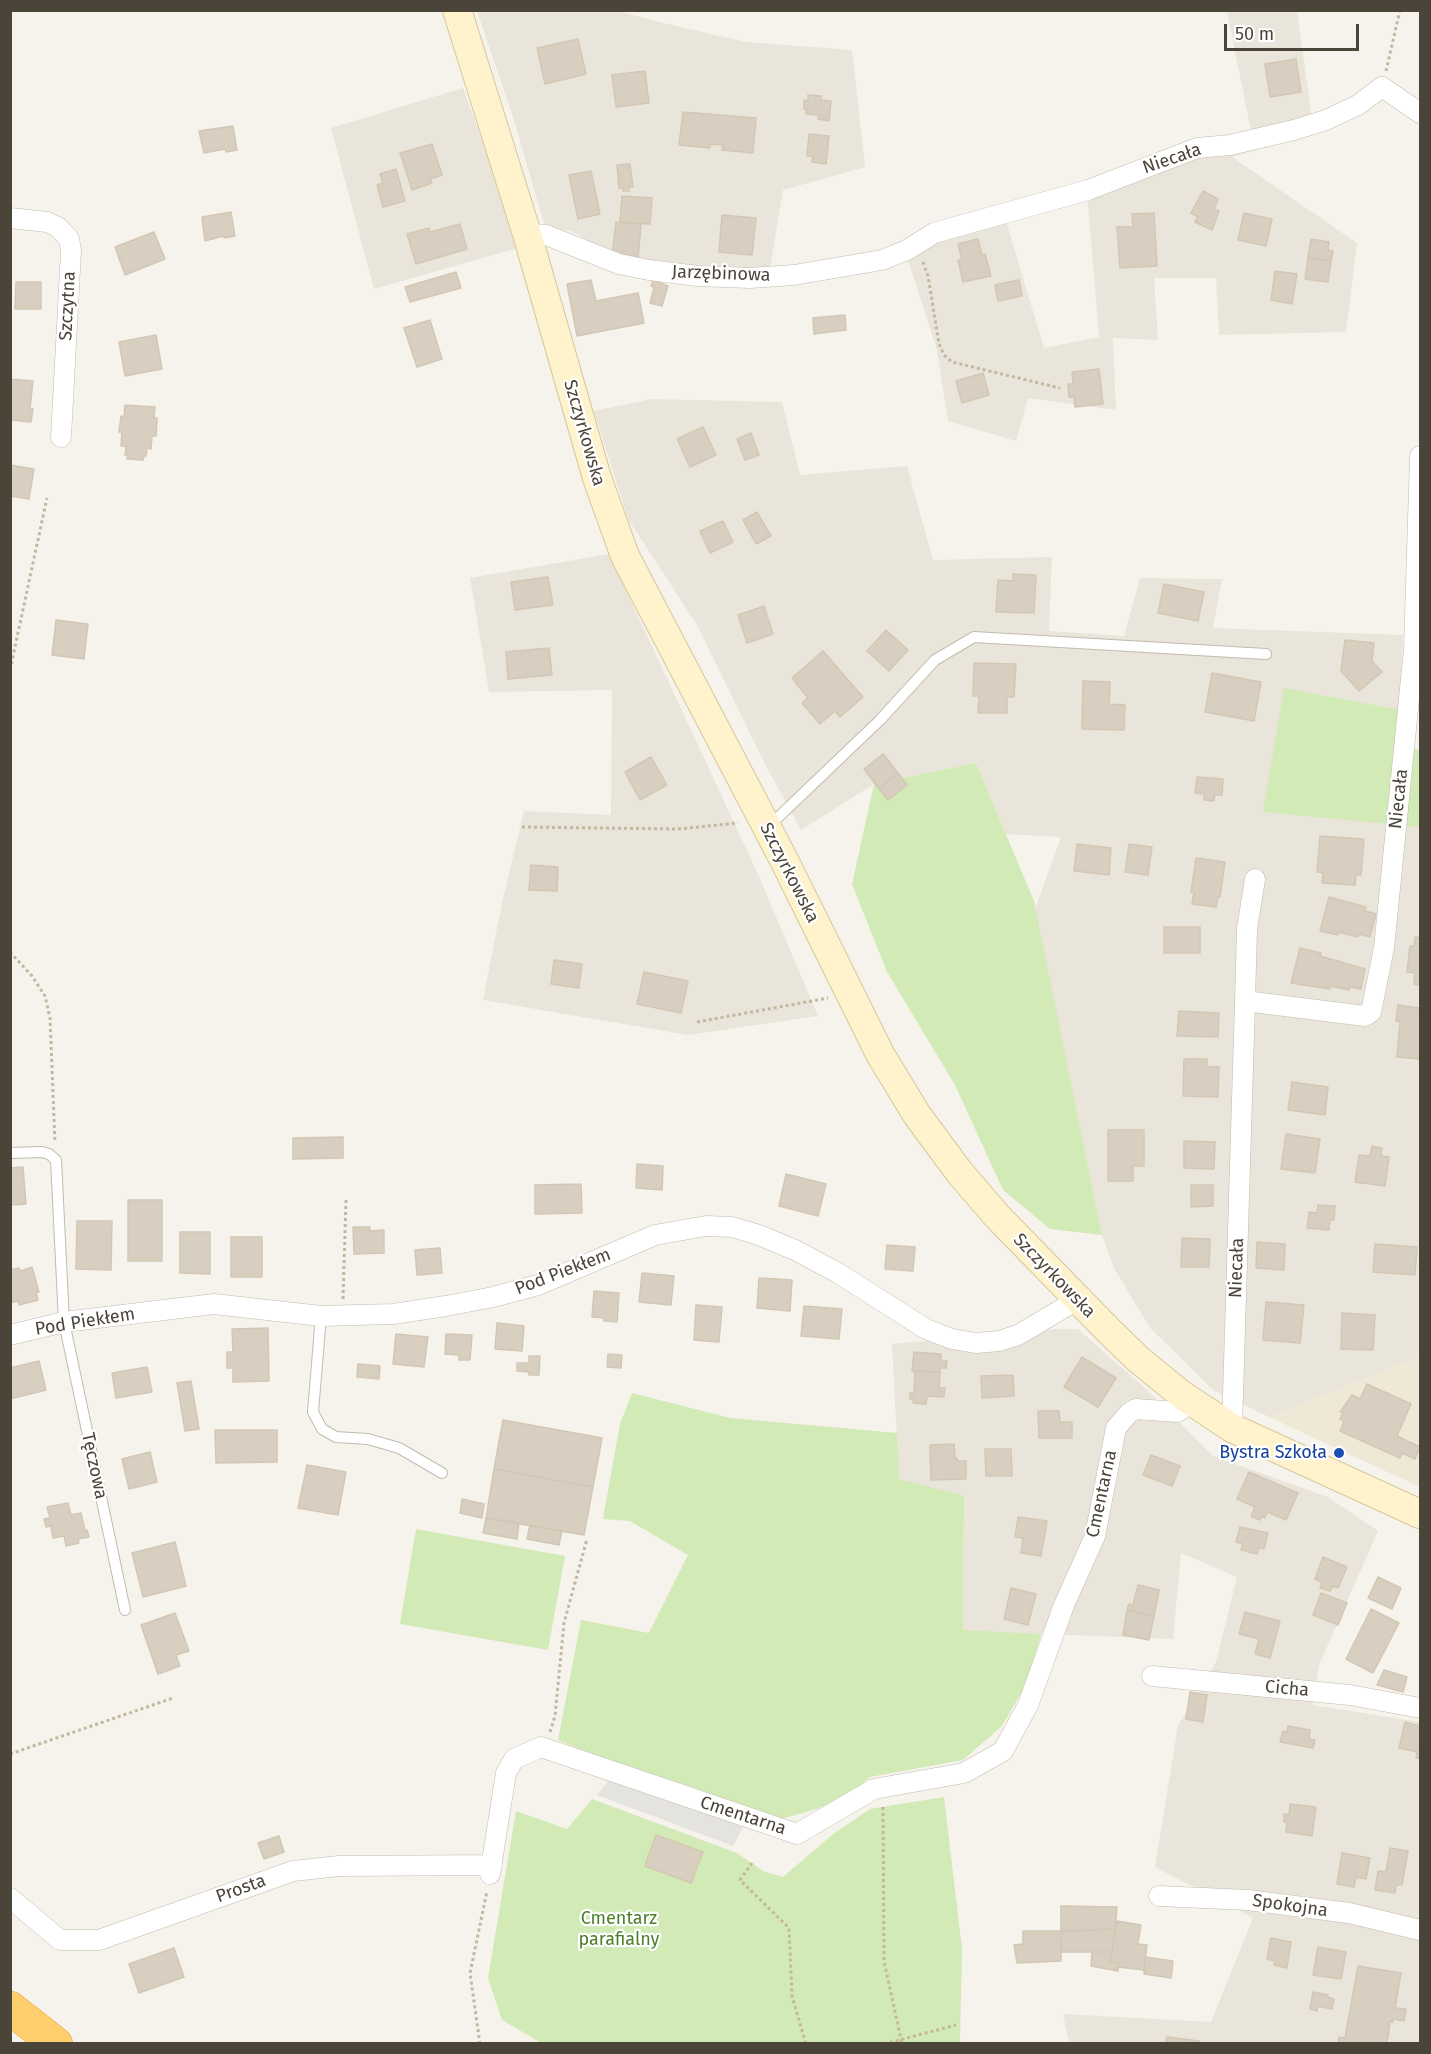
<!DOCTYPE html>
<html>
<head>
<meta charset="utf-8">
<style>
  body { margin:0 }
  #map { position:relative; width:1431px; height:2054px; overflow:hidden; background:#f6f3ec; font-family:"Fira Sans",sans-serif }
  canvas { display:block }
  .frame { position:absolute; inset:0; border:12px solid #4b4439; pointer-events:none }
  .scale { position:absolute; left:1224px; top:24px; width:135px; height:27px; box-sizing:border-box; border:3px solid #4b4439; border-top:0; padding-left:8px; font-size:18px; line-height:21px; white-space:nowrap; color:#4b4439; -webkit-text-stroke:4px #fff; paint-order:stroke }
</style>
</head>
<body>
<div id="map">
<canvas width="1431" height="2054"></canvas>
<div class="frame"></div>
<div class="scale">50 m</div>
</div>
<script>
const ctx = document.querySelector('canvas').getContext('2d');
ctx.lineJoin = 'round';
function fillPath(path, color) {
  ctx.fillStyle = color;
  ctx.fill(path, 'evenodd');
}
function toPath(rows) {
  const path = new Path2D();
  for (const r of rows) {
    path.moveTo(r[0], r[1]);
    for (let i = 2; i < r.length; i += 2) path.lineTo(r[i], r[i + 1]);
  }
  return path;
}
function strokePath(path, color, width, dash) {
  ctx.strokeStyle = color;
  ctx.lineWidth = width;
  ctx.lineCap = dash ? 'butt' : 'round';
  ctx.setLineDash(dash || []);
  ctx.stroke(path);
}
function write(font, color, halo, rows, align = 'center') {
  ctx.font = font + ' "Fira Sans",sans-serif';
  ctx.lineWidth = 4.5;
  ctx.setLineDash([]);
  ctx.textBaseline = 'middle';
  ctx.strokeStyle = halo;
  ctx.fillStyle = color;
  for (const [text, x, y, turn = 0] of rows) {
    ctx.save();
    ctx.translate(x, y);
    ctx.rotate((+turn || 0) * Math.PI / 180);
    ctx.textAlign = isNaN(turn) ? turn : align;
    if (halo) ctx.strokeText(text, 0, 0);
    ctx.fillText(text, 0, 0);
    ctx.restore();
  }
}
const residential = toPath([
  [477,11,621,12,672,25,746,42,852,50,865,167,783,190,770,269,678,266,643,263,596,245,571,231,545,227,513,117],
  [1227,11,1297,11,1314,133,1232,157,1357,243,1346,332,1219,335,1216,278,1154,278,1158,340,1113,338,1116,410,1028,398,1016,441,948,421,937,350,907,257,925,242,1006,221,1044,348,1099,337,1086,182,1105,177,1153,154,1251,131],
  [463,88,521,247,374,289,331,128],
  [652,399,782,402,800,475,907,466,933,560,1052,557,1049,631,1124,636,1140,578,1222,579,1213,628,1403,635,1400,710,1420,825,1420,1335,1416,1358,1269,1417,1213,1390,1150,1328,1114,1268,1102,1235,1035,909,1061,837,1006,834,976,763,874,784,801,830,765,764,697,625,628,519,594,411],
  [609,554,758,874,818,1016,688,1035,483,1000,502,903,524,811,611,815,612,690,489,692,470,578],
  [1053,1329,1078,1329,1147,1390,1213,1456,1328,1497,1378,1531,1319,1665,1313,1705,1420,1722,1420,2043,1069,2043,1063,2014,1211,2022,1253,1918,1155,1867,1178,1725,1216,1662,1237,1577,1181,1553,1173,1639,963,1631,964,1497,899,1479,892,1344,927,1341,969,1351]
]);
const education = toPath([
  [1420,1335,1420,1487,1269,1417,1416,1358]
]);
const green = toPath([
  [1284,688,1400,710,1410,748,1420,750,1420,827,1263,812],
  [976,763,1034,901,1102,1235,1050,1229,1003,1190,955,1085,887,972,852,884,874,784],
  [632,1393,730,1418,897,1433,899,1479,964,1496,963,1630,1041,1634,1027,1683,1002,1726,963,1760,870,1777,840,1802,778,1820,701,1790,584,1751,558,1740,581,1620,649,1633,688,1555,630,1521,603,1519,620,1424],
  [416,1529,565,1556,548,1650,400,1624],
  [944,1797,962,1949,960,2043,541,2043,502,2020,488,1978,516,1811,567,1829,592,1799,737,1853,763,1871,783,1877,833,1834,870,1809]
]);
const parking = toPath([
  [613,1775,743,1827,733,1846,597,1795]
]);
const building = toPath([
  [578,39,586,74,545,84,537,48,578,39],
  [1296,59,1301,92,1270,97,1265,64,1296,59],
  [645,71,649,103,616,107,612,75,645,71],
  [808,95,821,96,821,100,831,101,829,121,818,119,819,115,806,114,807,109,804,109,804,100,808,101,808,95],
  [683,112,756,118,753,153,722,150,723,145,710,144,710,148,679,145,683,112],
  [233,126,237,150,226,152,225,149,204,153,199,131,233,126],
  [809,134,829,136,826,164,812,162,813,156,807,156,809,134],
  [432,144,442,175,430,179,432,183,412,190,400,153,432,144],
  [630,164,633,187,629,187,629,191,623,191,623,188,619,188,617,165,630,164],
  [396,169,405,201,383,207,377,185,383,183,380,174,396,169],
  [591,171,600,214,578,219,569,175,591,171],
  [1203,191,1218,199,1214,209,1219,211,1212,230,1195,222,1198,217,1191,213,1203,191],
  [622,196,652,198,650,224,620,222,622,196],
  [231,212,235,236,224,238,223,236,205,241,202,217,231,212],
  [1154,213,1157,266,1120,268,1117,227,1133,227,1132,214,1154,213],
  [1244,213,1272,219,1266,246,1238,240,1244,213],
  [722,215,756,218,752,255,719,252,722,215],
  [616,222,641,224,638,259,612,257,616,222],
  [460,224,467,249,416,264,407,234,429,228,430,232,460,224],
  [154,232,165,259,125,275,115,247,154,232],
  [978,239,982,255,985,254,991,276,963,282,958,260,962,260,958,244,978,239],
  [1311,239,1329,242,1328,250,1333,251,1331,261,1308,258,1311,239],
  [1308,258,1331,261,1328,282,1305,279,1308,258],
  [1275,271,1297,274,1292,304,1271,300,1275,271],
  [456,272,461,288,410,302,405,287,456,272],
  [591,280,596,301,638,293,644,323,577,336,567,284,591,280],
  [653,280,668,286,662,306,650,303,654,287,651,286,653,280],
  [1019,280,1022,296,998,301,995,285,1019,280],
  [16,282,41,282,41,309,15,309,16,282],
  [845,315,846,330,814,334,813,318,845,315],
  [430,320,442,359,417,367,404,328,430,320],
  [156,335,162,369,125,376,119,342,156,335],
  [1099,369,1103,404,1075,407,1074,397,1069,397,1068,384,1073,384,1072,372,1099,369],
  [983,373,989,395,962,403,956,381,983,373],
  [10,379,33,381,30,408,33,409,31,422,10,420,10,379],
  [125,405,155,407,154,418,157,418,156,436,152,436,151,449,147,448,146,456,144,456,143,460,127,459,128,455,125,455,126,446,121,446,122,432,119,432,121,416,124,417,125,405],
  [703,427,716,455,690,467,677,439,703,427],
  [751,433,759,455,745,460,737,439,751,433],
  [10,465,34,469,29,499,10,496,10,465],
  [757,512,771,536,756,544,743,520,757,512],
  [723,521,733,542,710,553,700,531,723,521],
  [1013,574,1036,575,1034,613,996,612,998,580,1013,581,1013,574],
  [548,577,553,605,515,610,511,582,548,577],
  [1164,584,1204,592,1198,621,1158,613,1164,584],
  [764,606,773,634,747,643,738,615,764,606],
  [56,620,88,624,84,659,52,655,56,620],
  [886,630,908,650,889,671,867,651,886,630],
  [1345,640,1374,643,1372,661,1382,672,1359,691,1341,671,1345,640],
  [549,648,552,675,508,679,506,652,549,648],
  [823,651,863,697,840,717,835,711,820,724,802,703,808,698,792,678,823,651],
  [974,663,1016,664,1014,697,1007,697,1007,713,978,713,979,696,973,696,974,663],
  [1212,673,1261,682,1254,721,1205,712,1212,673],
  [1083,681,1110,682,1109,704,1125,705,1124,730,1082,729,1083,681],
  [883,754,898,773,879,789,864,769,883,754],
  [651,757,667,785,640,800,625,772,651,757],
  [898,773,907,785,888,800,879,789,898,773],
  [1197,777,1223,779,1222,795,1215,795,1214,801,1204,800,1204,794,1195,793,1197,777],
  [1320,836,1364,839,1361,875,1356,875,1355,885,1322,883,1323,873,1317,872,1320,836],
  [1077,844,1111,848,1109,875,1074,871,1077,844],
  [1129,844,1152,847,1148,875,1125,872,1129,844],
  [1196,858,1225,862,1220,897,1218,897,1216,907,1192,904,1194,893,1191,892,1196,858],
  [531,865,558,867,557,891,529,890,531,865],
  [1329,897,1366,907,1365,911,1376,914,1370,937,1359,934,1358,937,1338,932,1338,935,1320,931,1329,897],
  [1164,927,1200,927,1200,953,1164,953,1164,927],
  [1415,937,1420,938,1420,985,1414,984,1415,973,1407,972,1410,946,1414,946,1415,937],
  [1300,948,1321,953,1320,956,1365,969,1361,989,1350,987,1349,990,1330,986,1330,989,1291,983,1300,948],
  [554,960,582,964,579,988,551,984,554,960],
  [644,972,688,981,681,1013,637,1004,644,972],
  [1398,1005,1420,1008,1420,1059,1397,1057,1400,1022,1396,1021,1398,1005],
  [1179,1011,1219,1013,1218,1037,1177,1036,1179,1011],
  [1184,1059,1207,1059,1207,1067,1219,1067,1218,1097,1183,1096,1184,1059],
  [1292,1082,1328,1087,1325,1115,1288,1110,1292,1082],
  [1108,1130,1144,1130,1144,1166,1133,1166,1133,1181,1108,1181,1108,1130],
  [1286,1134,1320,1139,1315,1173,1281,1169,1286,1134],
  [343,1137,343,1158,293,1159,293,1138,343,1137],
  [1184,1141,1215,1142,1214,1169,1184,1168,1184,1141],
  [1372,1146,1382,1148,1381,1156,1389,1157,1385,1186,1355,1182,1359,1155,1370,1156,1372,1146],
  [637,1164,663,1166,662,1190,636,1188,637,1164],
  [23,1167,26,1204,10,1205,10,1168,23,1167],
  [786,1174,826,1184,818,1216,779,1206,786,1174],
  [581,1184,582,1213,535,1214,535,1185,581,1184],
  [1191,1185,1213,1185,1213,1206,1191,1207,1191,1185],
  [128,1200,162,1200,162,1261,128,1261,128,1200],
  [1318,1205,1335,1206,1334,1220,1330,1220,1329,1230,1307,1228,1309,1212,1317,1213,1318,1205],
  [77,1221,112,1221,111,1270,76,1269,77,1221],
  [353,1227,370,1227,370,1231,384,1230,384,1253,354,1254,353,1227],
  [180,1232,210,1232,210,1274,180,1273,180,1232],
  [231,1237,262,1237,262,1277,231,1277,231,1237],
  [1182,1238,1210,1239,1209,1267,1181,1267,1182,1238],
  [1257,1242,1285,1244,1284,1270,1256,1268,1257,1242],
  [1375,1244,1417,1247,1415,1275,1373,1272,1375,1244],
  [887,1245,915,1247,913,1271,885,1269,887,1245],
  [440,1248,442,1273,417,1275,415,1250,440,1248],
  [32,1267,39,1292,36,1293,38,1300,19,1305,18,1301,10,1303,10,1270,19,1268,20,1271,32,1267],
  [642,1273,674,1276,671,1305,639,1302,642,1273],
  [759,1278,792,1280,790,1311,757,1308,759,1278],
  [594,1291,619,1293,617,1322,604,1321,604,1318,592,1317,594,1291],
  [1266,1302,1304,1305,1300,1343,1263,1340,1266,1302],
  [696,1305,722,1307,719,1342,694,1340,696,1305],
  [804,1306,842,1309,839,1339,801,1336,804,1306],
  [1342,1313,1375,1315,1373,1350,1341,1349,1342,1313],
  [497,1323,524,1326,522,1351,495,1349,497,1323],
  [268,1328,269,1381,233,1382,233,1368,227,1368,227,1352,233,1352,232,1329,268,1328],
  [396,1334,428,1337,424,1367,393,1364,396,1334],
  [446,1334,472,1335,470,1360,459,1360,459,1355,445,1354,446,1334],
  [914,1352,941,1354,941,1361,947,1361,946,1368,940,1368,940,1372,912,1371,914,1352],
  [608,1354,622,1355,621,1368,607,1367,608,1354],
  [529,1356,540,1356,539,1375,529,1375,529,1372,517,1371,517,1363,529,1363,529,1356],
  [1082,1357,1116,1378,1098,1407,1064,1387,1082,1357],
  [39,1361,46,1390,10,1399,10,1368,39,1361],
  [358,1364,380,1366,379,1379,357,1377,358,1364],
  [147,1367,152,1392,116,1398,112,1373,147,1367],
  [915,1371,940,1372,939,1388,945,1388,944,1397,927,1396,926,1404,913,1403,914,1399,910,1399,910,1393,914,1394,915,1371],
  [1013,1375,1014,1396,982,1398,981,1376,1013,1375],
  [191,1381,199,1429,185,1431,177,1383,191,1381],
  [1367,1384,1411,1404,1397,1436,1420,1447,1415,1459,1402,1453,1400,1458,1340,1431,1344,1421,1340,1419,1343,1413,1340,1412,1343,1408,1352,1395,1360,1399,1367,1384],
  [1038,1411,1059,1411,1060,1422,1072,1422,1072,1438,1039,1438,1038,1411],
  [503,1420,602,1438,593,1487,494,1469,503,1420],
  [215,1430,277,1430,277,1462,216,1463,215,1430],
  [954,1444,955,1458,957,1458,957,1461,966,1461,966,1479,931,1480,930,1445,954,1444],
  [985,1449,1011,1449,1012,1476,986,1476,985,1449],
  [150,1452,157,1482,129,1489,122,1459,150,1452],
  [1151,1455,1180,1466,1172,1486,1143,1475,1151,1455],
  [307,1465,346,1472,338,1515,298,1508,307,1465],
  [494,1469,593,1487,584,1535,486,1518,494,1469],
  [1249,1472,1298,1493,1286,1520,1267,1512,1265,1518,1261,1516,1260,1520,1251,1516,1255,1507,1237,1499,1249,1472],
  [462,1499,484,1504,482,1518,460,1513,462,1499],
  [68,1503,71,1515,81,1513,85,1531,87,1530,89,1537,78,1539,79,1543,66,1546,64,1536,53,1538,51,1526,46,1527,44,1519,50,1518,47,1507,68,1503],
  [1018,1517,1047,1521,1041,1556,1021,1553,1023,1538,1015,1537,1018,1517],
  [486,1518,519,1523,517,1539,483,1533,486,1518],
  [530,1525,562,1531,559,1545,527,1539,530,1525],
  [1240,1527,1268,1533,1264,1549,1259,1547,1257,1554,1241,1550,1243,1544,1236,1542,1240,1527],
  [175,1542,186,1586,143,1597,132,1553,175,1542],
  [1323,1557,1347,1567,1338,1588,1333,1586,1330,1591,1320,1588,1322,1582,1315,1579,1323,1557],
  [1378,1577,1401,1588,1392,1609,1368,1598,1378,1577],
  [1138,1585,1159,1590,1154,1616,1127,1610,1129,1604,1133,1605,1138,1585],
  [1011,1588,1036,1594,1028,1625,1004,1619,1011,1588],
  [1321,1593,1347,1603,1338,1625,1313,1615,1321,1593],
  [1371,1609,1399,1623,1373,1673,1346,1659,1371,1609],
  [1127,1610,1154,1616,1149,1640,1123,1635,1127,1610],
  [1245,1612,1280,1621,1270,1658,1255,1654,1259,1639,1239,1634,1245,1612],
  [175,1613,189,1651,176,1655,180,1666,158,1674,141,1625,175,1613],
  [1384,1670,1407,1677,1403,1692,1377,1685,1384,1670],
  [1190,1692,1207,1695,1203,1722,1186,1719,1190,1692],
  [1405,1722,1420,1726,1420,1759,1416,1758,1417,1752,1399,1748,1405,1722],
  [1288,1726,1310,1730,1309,1739,1315,1740,1313,1748,1280,1742,1283,1731,1287,1732,1288,1726],
  [1290,1804,1316,1807,1312,1836,1286,1832,1287,1823,1284,1822,1284,1814,1289,1815,1290,1804],
  [656,1835,703,1852,691,1883,645,1866,656,1835],
  [279,1836,284,1852,264,1859,258,1843,279,1836],
  [1390,1848,1408,1851,1402,1885,1396,1885,1395,1893,1375,1890,1378,1871,1386,1872,1390,1848],
  [1342,1853,1370,1858,1366,1879,1356,1877,1354,1887,1337,1884,1342,1853],
  [1061,1906,1117,1907,1115,1930,1102,1928,1102,1930,1061,1931,1061,1906],
  [1117,1921,1141,1925,1138,1944,1147,1945,1144,1970,1118,1967,1119,1963,1110,1962,1117,1921],
  [1102,1928,1115,1930,1112,1952,1061,1952,1061,1931,1102,1930,1102,1928],
  [1023,1931,1061,1931,1061,1961,1017,1963,1014,1945,1023,1944,1023,1931],
  [1271,1938,1291,1942,1287,1968,1274,1965,1275,1961,1267,1959,1271,1938],
  [1318,1947,1346,1952,1341,1979,1313,1975,1318,1947],
  [174,1948,184,1977,139,1993,129,1964,174,1948],
  [1092,1952,1112,1952,1110,1962,1119,1963,1118,1971,1091,1966,1092,1952],
  [1145,1957,1173,1961,1171,1978,1144,1974,1145,1957],
  [1358,1966,1401,1973,1395,2008,1406,2009,1404,2021,1393,2019,1393,2022,1390,2021,1387,2044,1338,2044,1339,2037,1345,2038,1358,1966],
  [1313,1992,1328,1995,1327,1997,1334,1999,1332,2009,1318,2006,1317,2011,1310,2009,1313,1992],
  [1167,2037,1199,2041,1198,2044,1165,2044,1167,2037]
]);
const path = toPath([
  [1386,71,1400,10],
  [923,262,928,276,939,344,944,355,952,362,1060,388],
  [10,670,47,498],
  [522,827,678,829,738,823],
  [10,952,32,976,45,996,50,1018,55,1143],
  [697,1022,828,998],
  [343,1299,346,1200],
  [550,1732,555,1716,564,1623,587,1539],
  [10,1754,173,1698],
  [883,1807,884,1961,902,2044],
  [752,1863,740,1880,789,1928,792,1996,806,2044],
  [480,2044,470,1973,487,1891],
  [884,2044,956,2025]
]);
const lane = toPath([
  [769,826,880,720,935,660,974,637,1266,654],
  [10,1153,42,1152,49,1154,56,1160,64,1322,125,1610],
  [321,1316,313,1412,322,1429,336,1437,368,1439,399,1448,442,1473]
]);
const street = toPath([
  [10,218,47,222,58,227,69,239,71,251,61,437],
  [527,234,546,235,619,264,649,270,698,276,750,278,794,275,882,260,907,250,934,233,1088,190,1197,148,1230,145,1294,130,1326,120,1358,105,1382,87,1420,113],
  [1245,1001,1247,929,1255,879],
  [10,1335,64,1322,214,1304,321,1316,393,1314,446,1306,493,1297,538,1285,655,1235,706,1226,732,1227,759,1235,795,1250,838,1273,926,1329,952,1339,976,1343,999,1341,1018,1335,1077,1300],
  [1232,1428,1245,1001,1365,1016,1371,1012,1384,948,1414,649,1420,456],
  [1152,1676,1350,1695,1420,1708],
  [490,1874,506,1773,514,1759,541,1747,797,1834,874,1789,964,1773,1003,1751,1028,1705,1064,1605,1095,1536,1116,1428,1129,1413,1136,1409,1177,1412,1193,1402],
  [1159,1896,1248,1900,1349,1913,1420,1930],
  [10,1898,60,1940,99,1940,293,1871,339,1866,492,1865]
]);
const secondary = toPath([
  [457,10,527,234,597,478,625,556,785,862,880,1054,917,1115,960,1173,997,1216,1109,1331,1138,1359,1182,1395,1232,1428,1420,1514]
]);
const highway = toPath([
  [10,2008,56,2044]
]);
const markers = [
  [1339,1453,6,"#1a4fb4"]
];
const streetNames = [
  ["Niecała",1172,159,-19],
  ["Jarzębinowa",721,274,2],
  ["Szczytna",68,306,-87],
  ["Szczyrkowska",584,433,74],
  ["Niecała",1399,799,-84],
  ["Szczyrkowska",789,873,63],
  ["Niecała",1237,1268,-88],
  ["Pod Piekłem",563,1272,-21],
  ["Szczyrkowska",1054,1276,46],
  ["Pod Piekłem",85,1322,-9],
  ["Tęczowa",94,1466,78],
  ["Cmentarna",1102,1494,-78],
  ["Cicha",1287,1689,5],
  ["Cmentarna",743,1816,18],
  ["Prosta",241,1889,-20],
  ["Spokojna",1290,1906,8]
];
const transitNames = [
  ["Bystra Szkoła",1327,1453]
];
const parkNames = [
  ["Cmentarz",619,1919],
  ["parafialny",619,1940]
];
fillPath(residential, '#eae5da');
fillPath(education, '#efe8d6');
fillPath(green, '#d2eab5');
fillPath(parking, '#e5e3e0');
fillPath(building, '#d8cfc1');
strokePath(building, '#d3c7b4', 1.5);
strokePath(lane, '#c2bbae', 12);
strokePath(street, '#c2bbae', 21);
strokePath(secondary, '#d6c79b', 30);
strokePath(highway, '#e0a43c', 34);
strokePath(path, '#c4b79f', 3, [3, 3]);
strokePath(lane, '#fff', 10);
strokePath(street, '#fff', 20);
strokePath(secondary, '#fff3cd', 28);
strokePath(highway, '#ffcf6e', 33);
for (const [x, y, r, color] of markers) {
  const dot = new Path2D();
  dot.arc(x, y, r, 0, 2 * Math.PI);
  ctx.fillStyle = color;
  ctx.fill(dot);
  strokePath(dot, '#fff', 2);
}
write('18px', '#4b4439', '#fff', streetNames);
write('18px', '#164399', '#fff', transitNames, 'right');
write('18px', '#4a7f2a', '#fff', parkNames);
</script>
</body>
</html>
